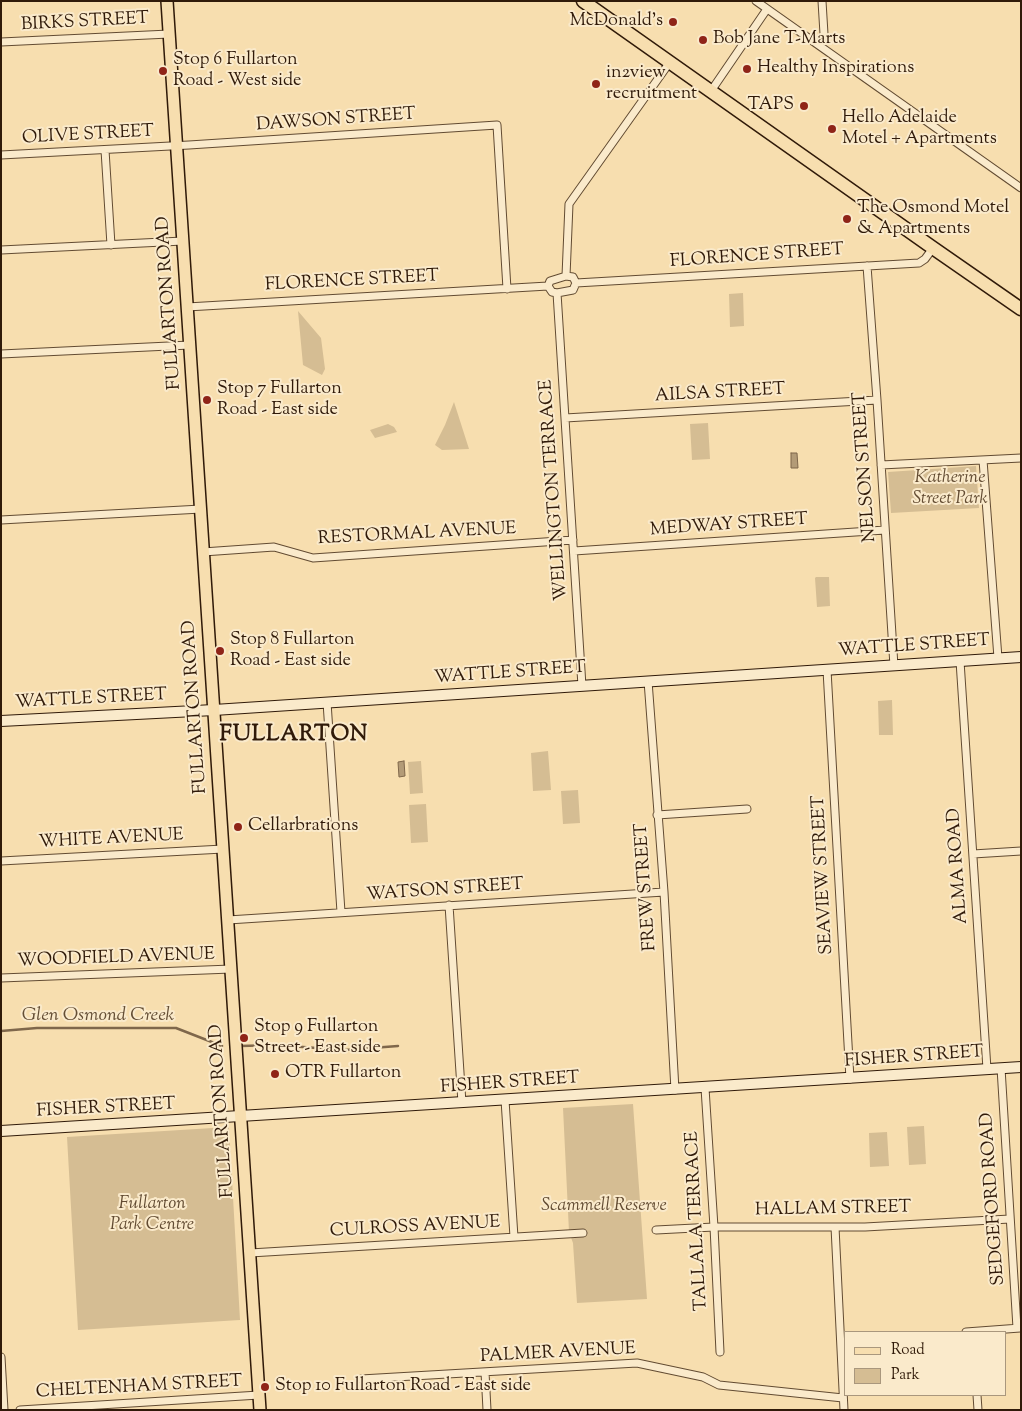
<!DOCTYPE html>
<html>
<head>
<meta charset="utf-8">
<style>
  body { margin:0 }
  #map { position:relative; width:1022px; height:1411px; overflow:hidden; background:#f7deaf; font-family:"Sorts Mill Goudy",serif }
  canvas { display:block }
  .frame { position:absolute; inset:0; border:2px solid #301a09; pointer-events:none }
  .legend { position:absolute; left:844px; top:1331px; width:162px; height:65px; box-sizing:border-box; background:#faeacb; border:1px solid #a9977d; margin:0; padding:6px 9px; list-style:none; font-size:15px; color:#301a09 }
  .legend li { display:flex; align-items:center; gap:10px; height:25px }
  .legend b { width:25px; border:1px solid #a9977d }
</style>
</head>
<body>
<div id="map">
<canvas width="1022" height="1411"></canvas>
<div class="frame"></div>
<ul class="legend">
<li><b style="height:6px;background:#f7deaf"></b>Road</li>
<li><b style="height:14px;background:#d5bd93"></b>Park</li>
</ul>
</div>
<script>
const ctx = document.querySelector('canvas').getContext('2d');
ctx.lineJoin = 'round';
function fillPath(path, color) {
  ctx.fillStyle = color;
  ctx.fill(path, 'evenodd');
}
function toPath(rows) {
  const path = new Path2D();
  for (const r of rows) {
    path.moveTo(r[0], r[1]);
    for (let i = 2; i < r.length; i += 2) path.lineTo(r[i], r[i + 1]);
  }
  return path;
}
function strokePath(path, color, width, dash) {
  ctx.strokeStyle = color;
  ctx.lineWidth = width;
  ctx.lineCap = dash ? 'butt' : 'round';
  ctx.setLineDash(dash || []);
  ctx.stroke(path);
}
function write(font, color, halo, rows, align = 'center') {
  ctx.font = font + ' "Sorts Mill Goudy",serif';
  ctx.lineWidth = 4;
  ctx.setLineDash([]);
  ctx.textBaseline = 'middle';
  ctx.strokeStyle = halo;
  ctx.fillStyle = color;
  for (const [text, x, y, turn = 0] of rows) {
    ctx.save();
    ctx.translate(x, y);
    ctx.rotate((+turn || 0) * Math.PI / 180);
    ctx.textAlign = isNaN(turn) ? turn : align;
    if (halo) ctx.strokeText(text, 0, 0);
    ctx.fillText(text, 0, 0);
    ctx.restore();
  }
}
const green = toPath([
  [743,293,744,326,730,327,729,294],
  [298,311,321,338,325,369,322,375,303,365],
  [454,402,469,449,442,450,435,445,445,425],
  [708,423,710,459,692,460,690,424],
  [388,424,394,427,397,432,375,438,370,430],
  [976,466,979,508,891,513,888,472],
  [816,577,829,577,830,606,817,607,815,578],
  [892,700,893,735,879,735,878,701],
  [548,751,551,790,533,791,531,753],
  [421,761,423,793,410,794,408,762],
  [578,790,580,823,563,824,561,791],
  [426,804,428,842,411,843,409,805],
  [633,1104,647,1299,577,1303,573,1243,569,1232,563,1108],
  [924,1126,926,1164,909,1165,907,1127],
  [229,1127,240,1320,78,1330,67,1137],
  [887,1132,889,1166,870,1167,869,1133]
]);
const water = toPath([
  [791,453,797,453,798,468,791,468,791,453],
  [404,761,405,776,399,777,398,762,404,761]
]);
const stream = toPath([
  [1,1031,37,1028,176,1028,222,1046],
  [241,1046,275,1045,345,1050,398,1046]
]);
const street = toPath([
  [756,1,1021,188],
  [1,42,169,34],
  [819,45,824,34,822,1],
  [711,91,767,9],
  [105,150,111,245],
  [1,155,189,145,497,125,507,289],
  [1,250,183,241],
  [867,266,877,400,894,666],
  [566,276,569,204,670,62],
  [566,276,573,277,576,283,573,290,557,293,552,292,548,286,550,281,566,276],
  [576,283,919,263,925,259,933,248],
  [557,293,582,686],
  [187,307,548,286],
  [1,354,190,345],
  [565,418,877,400],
  [983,460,998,658],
  [881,465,1021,458],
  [1,520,201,509],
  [574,551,885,530],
  [203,552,274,547,313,558,573,540],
  [960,661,987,1069],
  [827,670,850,1079],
  [648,681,664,892,675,1090],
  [327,702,341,912],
  [657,815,747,809],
  [973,854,1021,851],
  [1,861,223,849],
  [449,905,462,1103],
  [228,920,664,892],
  [1,978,231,969],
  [1001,1068,1017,1328],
  [705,1088,714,1227,720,1352],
  [505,1100,514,1237],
  [835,1227,844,1410],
  [656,1230,714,1227,865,1227,1010,1219],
  [250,1253,583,1233],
  [966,1332,1020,1328],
  [1,1357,4,1410],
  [485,1372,487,1410],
  [361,1379,637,1363,703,1377,719,1385,843,1398],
  [977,1395,978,1410],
  [20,1410,259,1395]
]);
const secondary = toPath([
  [1,721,214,710,1021,657],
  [1,1131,1021,1067]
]);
const primary = toPath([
  [167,1,260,1410]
]);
const highway = toPath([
  [583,1,933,248,1021,309]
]);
const markers = [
  [673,22,5,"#8f2418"],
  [703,40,5,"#8f2418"],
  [747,69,5,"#8f2418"],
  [163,71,5,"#8f2418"],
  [596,84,5,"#8f2418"],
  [804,106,5,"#8f2418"],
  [832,129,5,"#8f2418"],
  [847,219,5,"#8f2418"],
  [207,400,5,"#8f2418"],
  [220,651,5,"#8f2418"],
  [238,827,5,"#8f2418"],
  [244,1038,5,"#8f2418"],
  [275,1074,5,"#8f2418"],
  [265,1387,5,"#8f2418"]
];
const poiNames = [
  ["McDonald's",663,22,"right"],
  ["Bob Jane T-Marts",713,40],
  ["Stop 6 Fullarton",173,61],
  ["Road - West side",173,82],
  ["Healthy Inspirations",757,69],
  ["in2view",606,74],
  ["recruitment",606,95],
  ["TAPS",794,106,"right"],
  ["Hello Adelaide",842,119],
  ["Motel + Apartments",842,140],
  ["The Osmond Motel",857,209],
  ["& Apartments",857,230],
  ["Stop 7 Fullarton",217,390],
  ["Road - East side",217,411],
  ["Stop 8 Fullarton",230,641],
  ["Road - East side",230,662],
  ["Cellarbrations",248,827],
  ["Stop 9 Fullarton",254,1028],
  ["Street - East side",254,1049],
  ["OTR Fullarton",285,1074],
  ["Stop 10 Fullarton Road - East side",275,1387]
];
const streetNames = [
  ["BIRKS STREET",85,23,-3],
  ["DAWSON STREET",336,121,-4],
  ["OLIVE STREET",88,136,-3],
  ["FLORENCE STREET",757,257,-4],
  ["FLORENCE STREET",352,282,-3],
  ["FULLARTON ROAD",170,303,-94],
  ["AILSA STREET",720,394,-3],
  ["NELSON STREET",866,467,-94],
  ["WELLINGTON TERRACE",555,490,-94],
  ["MEDWAY STREET",729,526,-4],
  ["RESTORMAL AVENUE",417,535,-3],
  ["WATTLE STREET",914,647,-4],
  ["WATTLE STREET",510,674,-4],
  ["WATTLE STREET",91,700,-3],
  ["FULLARTON ROAD",196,707,-94],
  ["WHITE AVENUE",111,840,-3],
  ["ALMA ROAD",959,866,-94],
  ["SEAVIEW STREET",824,875,-93],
  ["FREW STREET",647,887,-94],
  ["WATSON STREET",445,891,-4],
  ["WOODFIELD AVENUE",116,959,-2],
  ["FISHER STREET",914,1058,-4],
  ["FISHER STREET",510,1084,-4],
  ["FISHER STREET",106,1109,-3],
  ["FULLARTON ROAD",223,1111,-94],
  ["SEDGEFORD ROAD",994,1199,-94],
  ["HALLAM STREET",833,1210,-1],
  ["TALLALA TERRACE",698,1221,-93],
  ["CULROSS AVENUE",415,1228,-3],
  ["PALMER AVENUE",558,1354,-3],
  ["CHELTENHAM STREET",139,1388,-3]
];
const parkNames = [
  ["Katherine",950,479],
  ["Street Park",950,500],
  ["Fullarton",152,1205],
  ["Park Centre",152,1226],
  ["Scammell Reserve",604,1207]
];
const waterNames = [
  ["Glen Osmond Creek",98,1017]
];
const districtNames = [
  ["FULLARTON",294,736]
];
fillPath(green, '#d5bd93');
fillPath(water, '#b39b77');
strokePath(water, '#7f674b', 1);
strokePath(stream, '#7f674b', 2.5);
strokePath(street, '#624b32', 9);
strokePath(secondary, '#301a09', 12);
strokePath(primary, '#301a09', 14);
strokePath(highway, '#301a09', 15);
strokePath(street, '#faeacb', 7);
strokePath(secondary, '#faeacb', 10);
strokePath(primary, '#f7deaf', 11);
strokePath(highway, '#f7deaf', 12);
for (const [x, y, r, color] of markers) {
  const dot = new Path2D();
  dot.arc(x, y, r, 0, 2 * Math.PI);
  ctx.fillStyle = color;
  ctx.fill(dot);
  strokePath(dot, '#faeacb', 2);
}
write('18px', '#301a09', '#faeacb', poiNames, 'left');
write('18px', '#301a09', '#faeacb', streetNames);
write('italic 18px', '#624b32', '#faeacb', parkNames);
write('italic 19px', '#644e35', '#faeacb', waterNames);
ctx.letterSpacing = '1px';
write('bold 22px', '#301a09', '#faeacb', districtNames);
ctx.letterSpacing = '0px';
</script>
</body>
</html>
